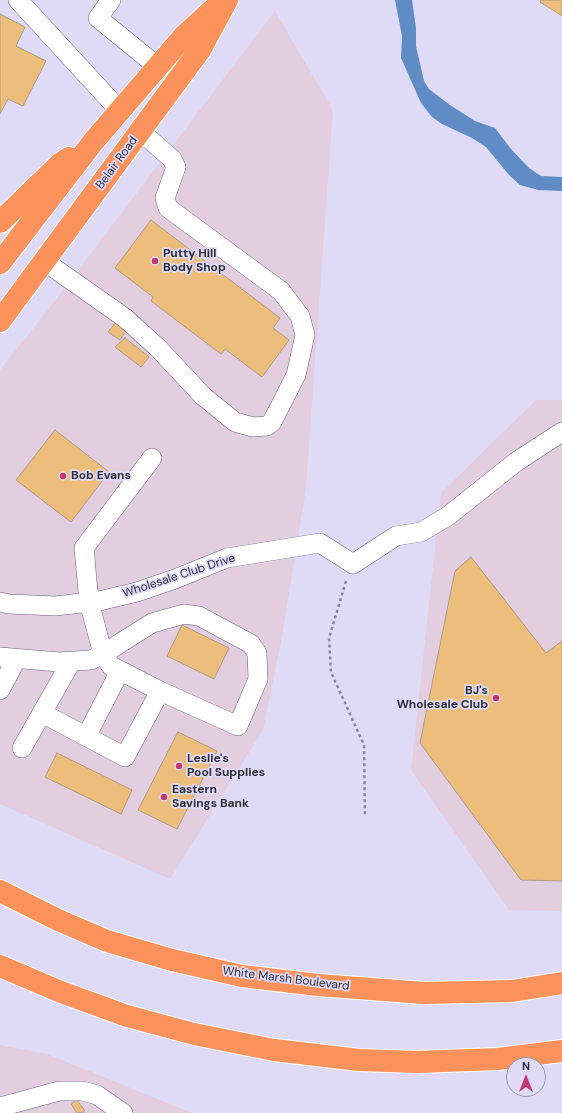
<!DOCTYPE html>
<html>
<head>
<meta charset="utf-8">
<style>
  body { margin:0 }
  #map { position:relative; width:562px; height:1113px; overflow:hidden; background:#dfdbf7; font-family:"DM Sans",sans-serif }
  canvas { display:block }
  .north { position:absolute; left:506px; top:1057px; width:40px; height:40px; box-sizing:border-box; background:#dfdbf7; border:1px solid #9895aa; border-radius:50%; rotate:0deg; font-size:11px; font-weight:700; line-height:16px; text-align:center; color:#2e2d37 }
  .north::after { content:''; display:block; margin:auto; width:14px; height:18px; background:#c23871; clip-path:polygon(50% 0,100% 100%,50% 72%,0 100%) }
</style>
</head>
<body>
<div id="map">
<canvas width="562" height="1113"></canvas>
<div class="north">N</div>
</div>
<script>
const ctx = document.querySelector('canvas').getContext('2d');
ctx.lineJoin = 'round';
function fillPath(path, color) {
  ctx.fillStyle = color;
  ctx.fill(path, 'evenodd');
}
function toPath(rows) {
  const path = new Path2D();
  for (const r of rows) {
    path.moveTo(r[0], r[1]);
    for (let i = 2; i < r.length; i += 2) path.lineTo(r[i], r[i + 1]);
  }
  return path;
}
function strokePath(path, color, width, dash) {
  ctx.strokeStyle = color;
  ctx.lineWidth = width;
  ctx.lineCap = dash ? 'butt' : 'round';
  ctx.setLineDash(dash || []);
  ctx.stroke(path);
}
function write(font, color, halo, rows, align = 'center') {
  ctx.font = font + ' "DM Sans",sans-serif';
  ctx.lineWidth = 3.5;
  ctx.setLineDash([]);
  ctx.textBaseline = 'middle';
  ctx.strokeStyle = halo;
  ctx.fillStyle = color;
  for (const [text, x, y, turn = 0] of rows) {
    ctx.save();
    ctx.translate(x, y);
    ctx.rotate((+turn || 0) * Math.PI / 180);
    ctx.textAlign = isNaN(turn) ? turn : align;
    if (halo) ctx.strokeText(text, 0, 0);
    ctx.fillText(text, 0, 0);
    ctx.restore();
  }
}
const commercial = toPath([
  [275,11,333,110,306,488,282,637,263,730,170,879,0,804,0,370,47,311],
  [536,400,562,400,562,911,509,910,411,770,441,493],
  [0,1045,47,1054,192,1113,0,1113]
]);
const water = toPath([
  [395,0,412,0,416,28,416,46,424,81,429,89,450,105,475,121,495,128,511,149,529,168,541,176,562,177,562,191,538,190,520,185,509,175,486,147,472,138,442,124,432,117,421,103,401,58,402,36]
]);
const building = toPath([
  [541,0,562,0,562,16,540,2,541,0],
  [0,14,25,27,16,46,46,61,23,106,8,99,0,114,0,14],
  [151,220,280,318,273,328,289,340,262,377,225,349,221,354,151,301,153,297,115,268,151,220],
  [116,322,126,331,120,340,108,332,116,322],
  [125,338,149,357,141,367,115,347,125,338],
  [55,430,109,472,71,522,16,480,55,430],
  [471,557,546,653,562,641,562,881,521,880,420,743,455,571,471,557],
  [182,625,229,648,214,679,167,656,182,625],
  [178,732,217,751,177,829,138,810,178,732],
  [57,753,132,790,121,814,45,777,57,753],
  [77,1100,85,1111,82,1113,77,1113,71,1104,77,1100]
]);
const path = toPath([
  [346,581,329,638,331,672,364,745,365,817]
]);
const minor = toPath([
  [18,0,120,111],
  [111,0,98,18,158,67],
  [44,261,125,318,158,348,203,396,235,422,253,427,267,426,272,422,296,375,305,335,300,316,281,291,168,208,165,198,176,167,172,159,140,131],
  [0,602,9,604,55,606,99,601,137,592,175,579,227,558,320,543,353,564,396,536,421,532,448,516,516,462,562,432],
  [0,657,59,662,91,660,103,654,152,623,184,614,199,616,251,644,257,653,258,679,238,726,160,691,111,666,103,654,89,602,84,548,152,458],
  [0,690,16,660],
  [42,713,125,757,160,691],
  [87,735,120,671],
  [22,748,71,662],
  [0,1107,59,1091,83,1091,97,1095,123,1113]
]);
const highway = toPath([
  [0,222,60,164,69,158],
  [0,263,93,142,184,36,218,5],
  [0,321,200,50,227,0],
  [0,891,58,920,107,941,172,960,242,976,318,985,424,993,512,991,562,983],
  [0,966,61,992,127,1016,194,1034,274,1050,359,1060,417,1062,498,1059,562,1051]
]);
const markers = [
  [155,261,4,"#c23871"],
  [63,476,4,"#c23871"],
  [496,698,4,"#c23871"],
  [179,766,4,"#c23871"],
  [164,797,4,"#c23871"]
];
const streetNames = [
  ["Belair Road",117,163,-54],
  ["Wholesale Club Drive",179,576,-18],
  ["White Marsh Boulevard",286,979,7]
];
const poiNames = [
  ["Putty Hill",163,254],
  ["Body Shop",163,268],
  ["Bob Evans",71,476],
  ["BJ's",488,691,"right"],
  ["Wholesale Club",488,705,"right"],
  ["Leslie's",187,759],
  ["Pool Supplies",187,773],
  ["Eastern",172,790],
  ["Savings Bank",172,804]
];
fillPath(commercial, '#e2cede');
fillPath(water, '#608cc5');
fillPath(building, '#edbd7c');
strokePath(building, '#ae9c85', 1);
strokePath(minor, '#66627a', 20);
strokePath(highway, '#fff', 24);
strokePath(path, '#888598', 2.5, [3, 3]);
strokePath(minor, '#fff', 19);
strokePath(highway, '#fb915b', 22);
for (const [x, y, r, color] of markers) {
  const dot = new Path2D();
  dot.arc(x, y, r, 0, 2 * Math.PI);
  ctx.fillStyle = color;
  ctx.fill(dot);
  strokePath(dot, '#dfdbf7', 1.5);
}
write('12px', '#2e2d37', '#dfdbf7', streetNames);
write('bold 12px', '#2e2d37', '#dfdbf7', poiNames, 'left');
</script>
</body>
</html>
